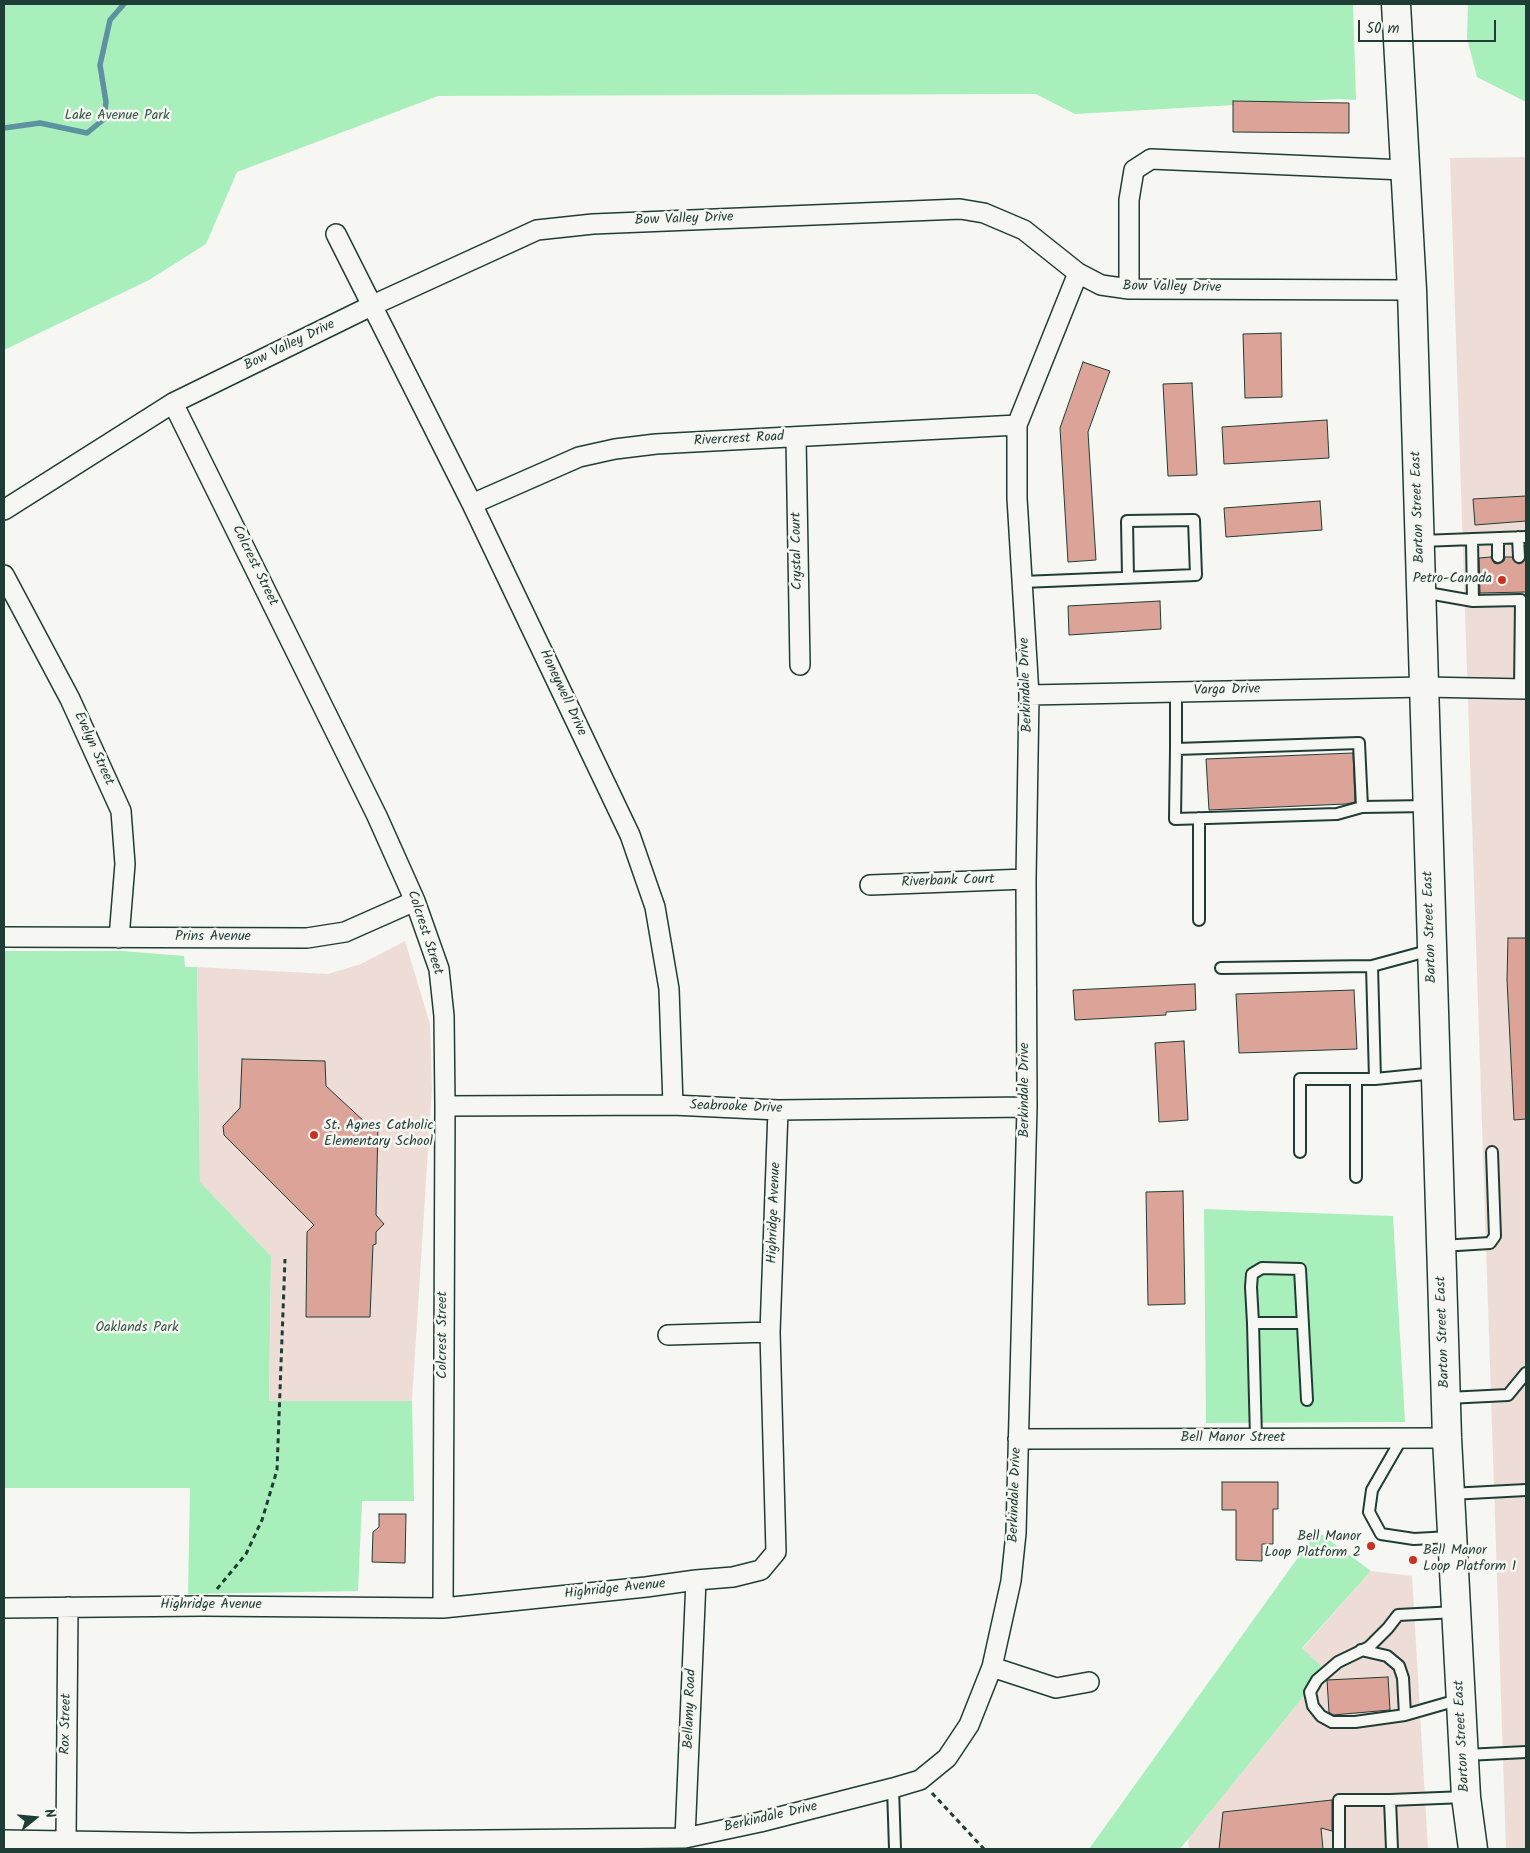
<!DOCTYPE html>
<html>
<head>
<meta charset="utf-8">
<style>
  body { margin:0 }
  #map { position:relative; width:1530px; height:1853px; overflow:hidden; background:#f6f6f2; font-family:Kalam,sans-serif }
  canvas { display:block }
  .frame { position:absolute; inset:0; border:5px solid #1f3d34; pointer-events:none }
  .north { position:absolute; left:10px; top:1793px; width:50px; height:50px; -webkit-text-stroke:4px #f6f6f2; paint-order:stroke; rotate:73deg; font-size:14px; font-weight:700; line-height:20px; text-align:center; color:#1f3d34 }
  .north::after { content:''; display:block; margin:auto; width:18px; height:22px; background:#1f3d34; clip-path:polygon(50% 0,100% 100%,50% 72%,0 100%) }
  .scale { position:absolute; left:1358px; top:20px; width:138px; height:22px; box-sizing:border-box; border:2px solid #1f3d34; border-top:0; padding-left:6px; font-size:15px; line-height:18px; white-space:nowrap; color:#1f3d34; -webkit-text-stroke:4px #f6f6f2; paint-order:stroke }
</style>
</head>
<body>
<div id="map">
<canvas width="1530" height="1853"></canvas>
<div class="frame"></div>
<div class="north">N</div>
<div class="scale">50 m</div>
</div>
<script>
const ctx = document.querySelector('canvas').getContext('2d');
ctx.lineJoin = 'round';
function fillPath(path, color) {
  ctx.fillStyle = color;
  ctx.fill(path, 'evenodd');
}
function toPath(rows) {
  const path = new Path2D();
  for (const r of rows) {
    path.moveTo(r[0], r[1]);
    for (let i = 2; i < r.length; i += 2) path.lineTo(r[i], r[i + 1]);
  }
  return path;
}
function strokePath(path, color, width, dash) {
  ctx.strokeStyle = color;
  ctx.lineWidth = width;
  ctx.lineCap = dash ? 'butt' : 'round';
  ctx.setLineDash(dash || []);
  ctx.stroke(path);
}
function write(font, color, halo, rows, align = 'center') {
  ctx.font = font + ' Kalam,sans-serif';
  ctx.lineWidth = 5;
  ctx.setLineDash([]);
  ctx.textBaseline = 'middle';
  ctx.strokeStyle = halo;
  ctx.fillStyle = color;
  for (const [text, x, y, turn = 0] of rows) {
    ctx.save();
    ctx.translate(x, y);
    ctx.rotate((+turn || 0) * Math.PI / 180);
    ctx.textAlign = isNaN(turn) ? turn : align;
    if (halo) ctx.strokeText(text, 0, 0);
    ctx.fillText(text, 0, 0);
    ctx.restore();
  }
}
const built = toPath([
  [1526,157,1526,1849,1506,1849,1450,158],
  [405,941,430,1024,432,1087,412,1401,269,1401,271,1256,200,1182,197,967,328,974,361,964],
  [1371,1571,1412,1576,1428,1849,1189,1849,1188,1839,1325,1670,1302,1649]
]);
const green = toPath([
  [4,4,1353,4,1356,100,1339,99,1075,114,1036,94,438,96,237,172,206,244,149,280,4,350],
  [1468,4,1526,4,1526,102,1477,77,1467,38],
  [4,951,122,951,184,956,185,967,197,967,200,1182,271,1256,269,1401,412,1401,414,1501,362,1501,358,1591,188,1594,190,1488,4,1488],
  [1204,1209,1393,1216,1405,1422,1206,1423],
  [1317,1531,1371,1571,1302,1648,1325,1670,1180,1849,1089,1849]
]);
const stream = toPath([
  [4,128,40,123,87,133,104,119,106,102,100,65,110,20,124,4]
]);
const building = toPath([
  [1233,101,1349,103,1349,133,1233,132,1233,101],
  [1281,333,1282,397,1245,398,1243,334,1281,333],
  [1083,362,1110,371,1088,432,1096,560,1068,562,1060,428,1083,362],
  [1192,383,1197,475,1168,476,1163,384,1192,383],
  [1327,420,1329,458,1224,464,1222,427,1327,420],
  [1526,496,1526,521,1475,525,1473,499,1526,496],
  [1320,501,1322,530,1226,537,1224,508,1320,501],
  [1491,557,1494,563,1498,564,1504,561,1505,557,1512,557,1514,561,1519,564,1523,562,1526,557,1526,592,1480,593,1479,558,1491,557],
  [1160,601,1161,629,1069,635,1068,606,1160,601],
  [1353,753,1355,802,1346,804,1209,810,1206,759,1353,753],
  [1508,938,1526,938,1526,1119,1514,1120,1507,980,1508,938],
  [1195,984,1196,1010,1166,1012,1166,1015,1075,1020,1073,990,1195,984],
  [1354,990,1357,1049,1239,1053,1236,994,1354,990],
  [1184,1041,1188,1120,1159,1122,1155,1043,1184,1041],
  [242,1059,325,1061,326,1086,367,1124,378,1124,376,1215,384,1224,376,1232,376,1244,373,1245,370,1317,306,1317,307,1232,314,1225,224,1135,223,1126,240,1108,242,1059],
  [1183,1191,1185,1304,1148,1305,1146,1192,1183,1191],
  [1222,1482,1278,1482,1278,1509,1273,1509,1273,1544,1262,1544,1262,1561,1236,1560,1236,1510,1222,1510,1222,1482],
  [379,1514,406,1514,405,1563,372,1562,373,1532,379,1527,379,1514],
  [1388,1677,1390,1710,1333,1715,1329,1712,1327,1680,1388,1677],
  [1332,1800,1332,1831,1321,1828,1323,1849,1219,1849,1223,1812,1332,1800]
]);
const path = toPath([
  [217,1589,246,1554,262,1520,277,1470,285,1259],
  [932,1793,984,1849]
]);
const lane = toPath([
  [1518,537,1519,557],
  [1498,538,1498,557],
  [1472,539,1473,601],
  [1421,541,1526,537],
  [1022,582,1196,575,1194,520,1127,521,1128,577],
  [1422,592,1473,601,1521,600,1520,689],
  [1176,692,1176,749,1359,743,1362,807,1428,806],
  [1176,749,1175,819,1337,814,1362,807],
  [1199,818,1199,920],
  [1372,966,1431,950],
  [1221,968,1372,966,1375,1079,1300,1079,1300,1152],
  [1356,1079,1356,1177],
  [1375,1079,1436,1073],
  [1441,1246,1490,1243,1495,1236,1492,1152],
  [1253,1323,1302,1323],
  [1447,1398,1508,1395,1526,1373],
  [1256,1438,1253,1323,1251,1287,1252,1274,1262,1268,1300,1269,1307,1400],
  [1402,1438,1372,1490,1369,1512,1381,1534,1414,1539,1450,1537],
  [1450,1494,1526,1490],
  [1456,1612,1398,1615,1388,1628,1369,1647,1338,1662,1317,1680,1310,1692,1313,1706,1321,1716,1332,1722,1355,1722,1405,1715,1461,1699],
  [1361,1650,1387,1656,1399,1666,1403,1678,1405,1715],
  [1466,1755,1526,1752],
  [893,1788,895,1849],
  [1339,1849,1339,1800,1390,1800],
  [1392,1849,1390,1800,1465,1797]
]);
const street = toPath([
  [336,234,472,504,630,835,655,907,669,989,673,1105],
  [1129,289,1129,200,1134,170,1151,159,1404,170],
  [173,403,377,816,415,901,439,969,444,1016,445,1106,443,1608],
  [796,438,800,665],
  [472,504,579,457,615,449,656,444,1017,425],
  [4,510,173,403,371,306,537,230,593,224,960,209,984,213,1024,230,1078,273,1101,285,1129,289,1412,290],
  [4,575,70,699,121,811,125,864,119,938],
  [1029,695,1424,687,1526,689],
  [870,885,1026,879],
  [4,937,307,938,345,932,415,901],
  [445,1106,673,1105,778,1110,1027,1107],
  [668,1335,770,1332],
  [1018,1439,1447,1438],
  [4,1608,203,1606,443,1608,646,1587,696,1580,733,1577,761,1570,776,1552,770,1332,778,1110],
  [992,1667,1056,1688,1089,1682],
  [685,1838,696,1580],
  [4,1840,189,1843,685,1838,760,1822,893,1788,920,1780,947,1758,969,1725,992,1667,1011,1581,1016,1533,1027,1107,1026,879,1029,695,1017,498,1017,425,1078,273],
  [66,1841,68,1607]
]);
const secondary = toPath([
  [1396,4,1412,290,1447,1438,1466,1797,1473,1849]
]);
const markers = [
  [1502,580,5,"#c8321e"],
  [314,1135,5,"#c8321e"],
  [1371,1546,5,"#c8321e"],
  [1413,1560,5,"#c8321e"]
];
const parkNames = [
  ["Lake Avenue Park",117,117],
  ["Oaklands Park",137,1329]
];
const streetNames = [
  ["Bow Valley Drive",684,220,-2],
  ["Bow Valley Drive",1172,288,1],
  ["Bow Valley Drive",290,346,-26],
  ["Rivercrest Road",739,440,-3],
  ["Barton Street East",1419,507,-92],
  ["Crystal Court",798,551,-91],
  ["Colcrest Street",254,566,64],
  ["Berkindale Drive",1027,685,-92],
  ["Varga Drive",1227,691,-1],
  ["Honeywell Drive",562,693,65],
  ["Evelyn Street",93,749,66],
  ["Riverbank Court",948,882,-2],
  ["Barton Street East",1431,927,-92],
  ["Colcrest Street",424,933,72],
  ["Prins Avenue",213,938],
  ["Berkindale Drive",1026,1090,-90],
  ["Seabrooke Drive",736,1108,2],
  ["Highridge Avenue",775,1213,-88],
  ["Barton Street East",1444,1332,-92],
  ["Colcrest Street",444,1335,-90],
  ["Bell Manor Street",1233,1439],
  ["Berkindale Drive",1016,1495,-88],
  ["Highridge Avenue",615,1590,-6],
  ["Highridge Avenue",211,1606],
  ["Bellamy Road",691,1709,-88],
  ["Rox Street",67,1724,-89],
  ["Barton Street East",1463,1736,-93],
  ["Berkindale Drive",771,1818,-13]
];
const poiNames = [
  ["Petro-Canada",1492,580],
  ["St. Agnes Catholic",324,1127,"left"],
  ["Elementary School",324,1143,"left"],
  ["Bell Manor",1361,1538],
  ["Loop Platform 2",1361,1554],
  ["Bell Manor",1423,1552,"left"],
  ["Loop Platform 1",1423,1568,"left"]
];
fillPath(built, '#eeddd7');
fillPath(green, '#a9efbb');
strokePath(stream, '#5d92a0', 5.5);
fillPath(building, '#dca398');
strokePath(building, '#1f3d34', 1);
strokePath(lane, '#1f3d34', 14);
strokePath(street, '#1f3d34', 22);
strokePath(secondary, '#1f3d34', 31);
strokePath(path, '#1f3d34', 3, [5, 4]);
strokePath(lane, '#f6f6f2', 10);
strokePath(street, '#f6f6f2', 19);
strokePath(secondary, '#f6f6f2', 28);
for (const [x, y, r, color] of markers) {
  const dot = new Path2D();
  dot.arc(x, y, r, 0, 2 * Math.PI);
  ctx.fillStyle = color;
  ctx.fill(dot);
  strokePath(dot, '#f6f6f2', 2);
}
write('14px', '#345848', '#f6f6f2', parkNames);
write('14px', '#1f3d34', '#f6f6f2', streetNames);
write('14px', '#1f3d34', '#f6f6f2', poiNames, 'right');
</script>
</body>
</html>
